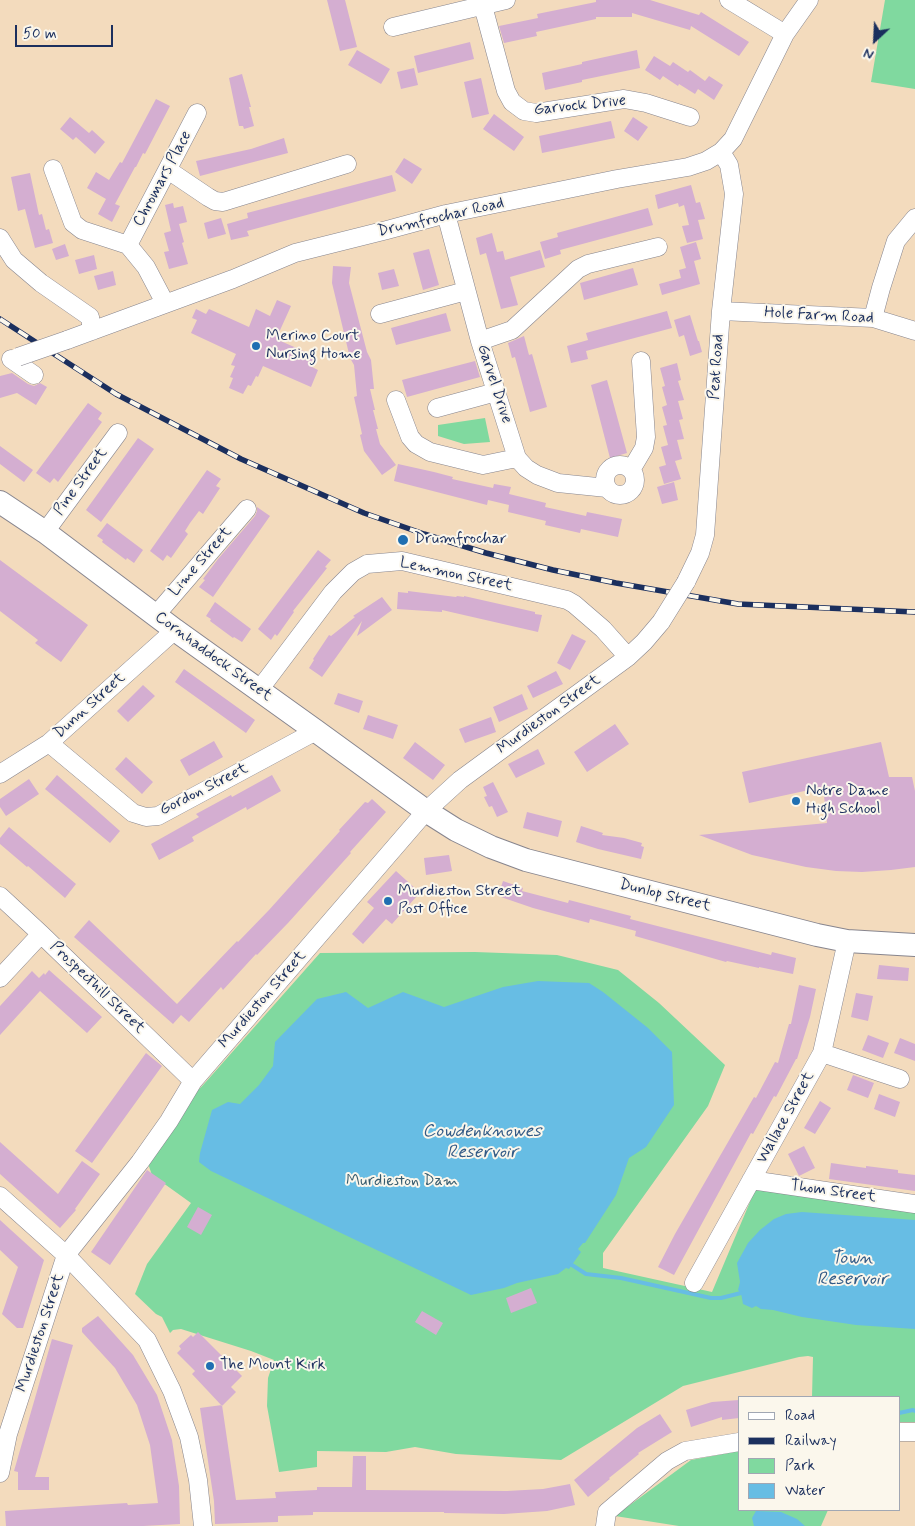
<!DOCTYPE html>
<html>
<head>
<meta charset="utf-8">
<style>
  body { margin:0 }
  #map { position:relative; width:915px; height:1526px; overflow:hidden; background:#f3dbbd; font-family:Mynerve,sans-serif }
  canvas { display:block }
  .legend { position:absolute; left:738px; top:1396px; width:162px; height:115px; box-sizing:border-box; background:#fbf7ec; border:1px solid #a1a7b3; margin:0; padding:6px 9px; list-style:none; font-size:15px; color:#1b2f5e }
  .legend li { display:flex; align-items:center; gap:10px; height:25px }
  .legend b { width:25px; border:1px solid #a1a7b3 }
  .north { position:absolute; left:850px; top:15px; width:50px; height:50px; -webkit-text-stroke:4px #fbf7ec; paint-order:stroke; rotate:205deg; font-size:14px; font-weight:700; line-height:20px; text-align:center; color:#1b2f5e }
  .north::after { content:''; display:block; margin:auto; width:18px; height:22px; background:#1b2f5e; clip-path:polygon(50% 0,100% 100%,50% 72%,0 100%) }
  .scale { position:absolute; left:15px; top:25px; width:98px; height:22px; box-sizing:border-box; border:2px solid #1b2f5e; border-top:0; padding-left:6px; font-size:15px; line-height:18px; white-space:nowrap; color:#1b2f5e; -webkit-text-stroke:4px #fbf7ec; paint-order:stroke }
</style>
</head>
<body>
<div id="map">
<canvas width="915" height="1526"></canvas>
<ul class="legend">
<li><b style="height:6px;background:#fff"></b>Road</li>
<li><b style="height:6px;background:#1b2f5e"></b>Railway</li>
<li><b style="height:14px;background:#80d99f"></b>Park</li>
<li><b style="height:14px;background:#67bde4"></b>Water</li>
</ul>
<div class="north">N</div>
<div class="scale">50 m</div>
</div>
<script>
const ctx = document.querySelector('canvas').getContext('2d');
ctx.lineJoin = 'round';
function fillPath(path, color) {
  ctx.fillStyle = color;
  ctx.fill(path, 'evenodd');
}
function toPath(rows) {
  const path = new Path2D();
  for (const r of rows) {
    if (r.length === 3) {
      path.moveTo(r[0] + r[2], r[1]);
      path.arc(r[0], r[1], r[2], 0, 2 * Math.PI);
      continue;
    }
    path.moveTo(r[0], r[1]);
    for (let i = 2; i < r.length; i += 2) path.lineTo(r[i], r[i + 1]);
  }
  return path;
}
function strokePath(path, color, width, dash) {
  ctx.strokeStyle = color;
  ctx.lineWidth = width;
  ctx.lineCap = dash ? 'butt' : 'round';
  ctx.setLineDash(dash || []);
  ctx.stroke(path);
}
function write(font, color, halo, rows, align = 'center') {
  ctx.font = font + ' Mynerve,sans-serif';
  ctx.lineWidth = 4;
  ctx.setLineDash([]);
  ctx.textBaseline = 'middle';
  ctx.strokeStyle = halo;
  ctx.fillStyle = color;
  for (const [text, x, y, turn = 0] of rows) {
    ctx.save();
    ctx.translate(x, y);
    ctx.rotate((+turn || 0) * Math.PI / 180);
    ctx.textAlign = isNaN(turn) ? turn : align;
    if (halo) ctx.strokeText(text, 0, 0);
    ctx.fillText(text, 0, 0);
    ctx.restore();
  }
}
const green = toPath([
  [885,0,915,0,915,89,871,82],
  [485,418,490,442,464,444,438,436,438,425],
  [475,952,557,955,618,970,659,1003,725,1065,708,1106,603,1253,603,1268,712,1292,755,1190,915,1209,915,1422,899,1422,899,1397,812,1397,813,1357,808,1356,799,1357,683,1386,561,1460,456,1454,415,1447,386,1452,317,1451,317,1467,279,1472,267,1406,268,1378,274,1360,251,1351,181,1329,173,1330,170,1333,162,1317,156,1314,135,1294,147,1264,191,1203,152,1175,145,1155,169,1121,204,1084,320,953],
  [739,1451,739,1510,828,1510,821,1526,679,1526,615,1516,691,1460]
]);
const water = toPath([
  [538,981,589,983,603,992,648,1028,672,1052,674,1105,646,1147,629,1158,616,1195,585,1243,583,1243,578,1249,581,1252,569,1269,566,1268,558,1274,517,1283,504,1288,471,1295,211,1171,199,1162,200,1153,212,1110,228,1102,240,1104,259,1085,273,1066,275,1042,317,999,346,992,368,1008,403,992,444,1007,503,987],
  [802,1212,915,1220,915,1329,856,1325,802,1317,773,1310,761,1309,756,1306,752,1308,743,1304,741,1293,738,1290,740,1282,737,1263,748,1243,760,1230,774,1219,786,1214],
  [756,1511,781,1512,797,1519,805,1526,754,1526,752,1518]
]);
const stream = toPath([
  [572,1265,586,1274,621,1278,711,1298,721,1298,741,1293],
  [899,1413,913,1410,915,1411]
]);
const building = toPath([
  [327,0,345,0,357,47,340,51],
  [596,0,650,0,699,15,701,12,749,42,739,56,691,26,690,30,632,13,632,17,596,17,596,19,536,32,537,36,504,43,499,26,538,18,537,14,596,2],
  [470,42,474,59,418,73,414,56],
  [357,50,390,69,381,84,348,65],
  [637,50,640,68,582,80,582,82,545,90,542,73,582,64,582,62],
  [654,56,670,66,673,62,688,72,690,70,705,81,709,76,723,85,714,100,698,89,695,94,679,84,678,86,663,76,660,80,645,70],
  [414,68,418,85,401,89,397,72],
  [242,74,251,107,249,107,254,126,244,129,243,126,239,126,229,78],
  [481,78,489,114,472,118,464,82],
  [156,99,170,106,145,154,143,153,136,167,135,167,115,204,120,206,112,222,98,214,106,199,87,188,96,172,109,180,120,162,122,163],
  [494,114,524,137,514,151,483,129],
  [70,117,89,133,92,130,105,142,95,154,76,137,73,140,60,129],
  [633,117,648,127,638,141,624,131],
  [611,121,615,138,542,153,539,136],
  [284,138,288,153,200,176,196,161,251,149],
  [404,158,422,169,412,184,395,172],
  [30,173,39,215,42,214,46,230,49,229,53,243,35,248,25,209,18,211,11,177],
  [392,175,396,191,247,231,249,236,231,240,227,224,248,218,247,213],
  [691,185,696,203,700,202,705,219,698,220,703,239,687,243,682,226,689,225,684,205,679,207,678,203,658,209,655,195],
  [173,203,174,208,183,206,187,222,179,224,184,242,182,243,188,264,169,269,164,252,169,251,164,233,171,231,165,205],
  [648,208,653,225,560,250,561,254,545,259,540,242,558,237,557,233],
  [221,218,226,234,208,239,204,223],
  [492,233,497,252,503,251,505,260,540,250,545,267,510,277,518,305,501,309,486,253,480,255,476,238],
  [696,242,701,259,694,261,700,284,662,295,659,284,681,278,679,270,686,268,680,247],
  [65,244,69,256,56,260,52,249],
  [429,249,439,285,423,290,413,253],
  [94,255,97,269,79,274,75,260],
  [333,266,351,267,349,283,367,352,371,360,374,389,370,389,375,410,373,410,378,429,376,429,380,444,396,465,382,475,364,451,360,435,362,434,354,397,357,396,354,365,350,358,332,283],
  [633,268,638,285,584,300,580,283],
  [394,269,399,286,382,290,378,273],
  [113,271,116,285,98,290,94,276],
  [277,300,291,306,276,339,317,357,312,367,318,370,311,387,263,366,258,377,256,376,251,386,248,385,243,394,229,388,233,378,230,377,235,366,231,365,236,354,191,333,197,320,192,318,196,309,206,314,209,309,249,327,256,309,270,316],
  [667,311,672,328,586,351,588,359,571,363,567,346,588,340,586,333],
  [446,313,451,331,396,345,391,328],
  [690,315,698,341,699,341,702,352,690,356,684,335,679,337,674,320],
  [524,336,529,355,532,354,547,407,530,412,515,357,512,358,508,343],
  [475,361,480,377,407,397,402,380],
  [677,363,681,380,678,381,684,400,678,401,683,419,679,420,684,439,677,440,682,459,675,461,681,479,664,484,659,467,666,465,661,447,668,445,663,426,667,425,662,407,667,405,662,387,665,386,660,368],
  [12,373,28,384,34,386,40,383,47,387,36,405,17,393,0,398,0,376],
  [607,380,627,453,610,458,591,385],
  [88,403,102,413,98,419,102,422,58,482,54,478,50,483,36,473],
  [138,438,154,449,101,522,86,510],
  [0,446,33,470,24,482,0,464],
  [398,464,434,472,453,477,452,479,493,488,494,484,511,487,509,494,546,503,545,507,586,516,587,512,622,519,618,537,581,529,580,533,545,525,546,521,508,512,509,505,488,500,487,505,394,481],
  [207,470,221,479,216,486,220,488,203,514,199,511,190,523,185,531,188,534,171,558,167,555,163,561,150,551],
  [674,482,678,500,662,504,657,487],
  [257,507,270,516,213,597,199,587,205,580,203,579,218,559,255,516,257,511],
  [107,523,143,550,134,563,127,558,126,560,102,542,103,540,97,536],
  [318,550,331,560,325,567,327,568,293,611,294,612,277,636,275,634,271,640,258,629],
  [0,560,88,625,61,662,35,643,38,640,0,611],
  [408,591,456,597,457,596,464,597,464,596,535,612,535,614,542,615,538,632,442,610,442,612,397,609,398,592,408,593],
  [382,597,392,610,357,636,362,621,322,677,309,668,314,660,313,659,329,635,331,636,355,617,353,616],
  [215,602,251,629,242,642,234,637,233,638,210,621,211,619,206,616],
  [572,634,586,641,570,670,557,663],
  [184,669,255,720,246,733,175,682],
  [556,671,563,684,533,698,527,686],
  [143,685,155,696,128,722,117,711],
  [338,693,363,701,359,713,334,704],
  [522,694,528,709,499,722,493,707],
  [368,715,398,725,393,739,363,729],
  [491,717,496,732,465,743,459,729],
  [615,724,629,744,587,772,574,752],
  [214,741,223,757,189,776,180,760],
  [415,742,445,765,433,780,403,758],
  [881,742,889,777,912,777,915,791,915,867,891,870,862,872,836,871,806,867,752,855,699,835,827,823,823,787,749,803,742,772],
  [538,749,545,764,516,778,508,764],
  [126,757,153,782,142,794,115,769],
  [57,775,120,831,110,843,45,789],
  [272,775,281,791,247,810,246,807,192,837,194,841,159,860,151,844,199,817,196,814,231,795,232,797],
  [29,779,39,794,6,816,0,807,0,799],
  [493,782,508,812,497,817,492,806,489,807,484,797,487,796,483,787],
  [372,799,386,812,350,852,351,853,288,923,257,955,256,954,223,990,221,987,189,1022,181,1015,173,1024,74,937,89,920,177,1004,237,941,238,942,269,910,340,831,339,830,365,802,368,803],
  [527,812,562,821,558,837,523,828],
  [581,826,603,833,602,835,624,838,642,843,641,846,644,847,641,859,598,849,576,842],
  [9,827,76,884,65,898,28,866,27,867,0,844,0,838],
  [449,855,452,871,426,875,424,858],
  [396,871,417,890,417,896,392,924,386,919,363,944,352,934,374,908,367,902],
  [503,881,523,888,522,891,568,903,569,900,631,916,630,919,669,929,771,955,772,952,796,958,793,974,759,967,759,968,727,961,726,962,635,936,636,931,590,919,589,923,533,908,498,896],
  [879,965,909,968,908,981,877,979],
  [49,970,102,1017,87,1033,40,991,0,1035,0,1006,32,971,39,978,44,973,45,975],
  [799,985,816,989,810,1017,797,1059,796,1059,776,1097,774,1096,753,1134,751,1133,674,1275,658,1267,675,1234,754,1097,756,1098,775,1062,778,1063,789,1024,791,1024],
  [856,993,873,996,868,1021,851,1017],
  [868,1035,889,1043,883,1058,862,1050],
  [900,1038,915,1044,915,1061,894,1053],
  [146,1053,162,1066,92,1163,75,1151],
  [853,1075,874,1083,868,1098,847,1090],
  [879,1094,900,1102,895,1117,874,1109],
  [820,1101,831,1108,815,1134,804,1128],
  [0,1142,58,1194,82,1161,100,1174,75,1209,76,1210,60,1228,0,1174],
  [804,1146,815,1168,799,1176,788,1154],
  [831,1163,866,1168,866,1166,898,1170,898,1173,915,1175,915,1191,829,1179],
  [147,1170,166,1183,110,1265,91,1252],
  [198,1207,212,1215,201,1235,187,1227],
  [0,1220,44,1260,23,1328,17,1328,2,1314,18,1267,0,1250],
  [531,1288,537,1303,511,1313,506,1298],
  [422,1311,443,1323,436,1335,415,1322],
  [98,1316,133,1355,157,1395,172,1440,179,1486,180,1524,143,1526,6,1526,5,1511,127,1503,128,1505,158,1503,150,1445,137,1405,115,1368,82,1332,82,1328],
  [198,1332,242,1376,231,1387,236,1392,222,1406,192,1374,195,1371,177,1353,181,1349,179,1346,191,1335,193,1337],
  [52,1339,73,1345,35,1477,49,1477,49,1490,18,1490,18,1472,14,1471],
  [739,1400,739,1418,722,1420,722,1417,691,1427,686,1410,712,1402],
  [222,1405,236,1500,276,1498,275,1492,317,1490,317,1487,352,1487,353,1456,366,1456,366,1490,507,1491,543,1489,570,1484,575,1505,547,1511,504,1514,444,1513,444,1512,313,1512,313,1515,278,1516,278,1522,215,1524,214,1501,200,1408],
  [660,1414,672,1432,638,1453,639,1454,609,1478,610,1479,588,1497,574,1480,637,1428]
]);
const minor = toPath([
  [729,0,785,34],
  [483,6,506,91,512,102,524,111,536,113,624,99,646,103,690,117],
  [393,27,506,0],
  [53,169,73,223,82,230,128,245,146,267,165,303],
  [168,170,208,197,215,201,223,202,347,164],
  [446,214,480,341,517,458,526,468,537,475,558,483,607,488],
  [0,238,14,260,41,283,90,317,92,331],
  [128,245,197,113],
  [721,311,873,318,915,331],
  [380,314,466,291],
  [873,318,881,288,896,241,915,218],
  [67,340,233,279,295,253,387,230,446,214,617,179,688,167,706,161,721,152,733,139,785,34,809,0],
  [480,341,512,330,578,269,588,264,658,247],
  [11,359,34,375],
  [396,400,410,437,416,444,430,452,483,465,517,458],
  [437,408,496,392],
  [620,480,15],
  [631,470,644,448,646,437,641,361],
  [45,532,118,433],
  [686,582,700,553,705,535,721,311,734,194,729,165,721,152],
  [155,616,247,509],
  [259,690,333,592,353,572,367,564,402,561,567,600,574,604,603,629,628,657],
  [49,743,133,813,146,817,158,816,316,731],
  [0,774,49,743,175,630],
  [0,896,41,934,193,1081],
  [0,978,41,934],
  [822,1053,900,1079],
  [751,1180,915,1204],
  [0,1196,66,1255,147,1340,172,1391,189,1437,198,1480,203,1526],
  [694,1283,822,1053,847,941],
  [899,1432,915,1432],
  [0,1473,8,1434,66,1255,140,1162,169,1121,193,1081,426,811,460,780,628,657,644,642,661,622],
  [605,1526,607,1512,667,1461,685,1451,739,1442]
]);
const major = toPath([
  [0,502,45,532,175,630,316,731,426,811,456,830,491,847,526,860,817,935,847,941,915,945]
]);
const rail = toPath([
  [0,319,116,394,241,459,364,513,424,534,486,553,553,570,616,583,738,604,915,612]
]);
const minorBridge = toPath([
  [18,357,67,340],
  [661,622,686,582]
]);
const markers = [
  [256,346,5,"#1f6fb2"],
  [403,540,6,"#1f6fb2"],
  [796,801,5,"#1f6fb2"],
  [388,901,5,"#1f6fb2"],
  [210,1366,5,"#1f6fb2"]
];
const streetNames = [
  ["Garvock Drive",580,106,-6],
  ["Chromars Place",163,179,-62],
  ["Drumfrochar Road",441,218,-13],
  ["Hole Farm Road",819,316,3],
  ["Peat Road",717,367,-86],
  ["Garvel Drive",494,384,72],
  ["Pine Street",81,482,-54],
  ["Lime Street",201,562,-49],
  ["Lemmon Street",456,575,12],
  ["Cornhaddock Street",213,657,36],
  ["Dunn Street",90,706,-42],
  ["Murdieston Street",549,715,-36],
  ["Gordon Street",204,790,-27],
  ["Dunlop Street",665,896,14],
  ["Prospecthill Street",97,988,44],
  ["Murdieston Street",263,1000,-49],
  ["Wallace Street",786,1118,-61],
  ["Thom Street",833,1192,8],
  ["Murdieston Street",41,1333,-72]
];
const poiNames = [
  ["Merino Court",266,337],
  ["Nursing Home",266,355],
  ["Drumfrochar",414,540],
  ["Notre Dame",806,792],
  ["High School",806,810],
  ["Murdieston Street",398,892],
  ["Post Office",398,910],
  ["The Mount Kirk",220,1366]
];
const parkNames = [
  ["Murdieston Dam",402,1182]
];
const waterNames = [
  ["Cowdenknowes",482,1132],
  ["Reservoir",482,1153],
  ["Town",852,1259],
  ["Reservoir",852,1280]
];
fillPath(green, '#80d99f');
fillPath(water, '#67bde4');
strokePath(stream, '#67bde4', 4);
fillPath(building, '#d4aed1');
strokePath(minor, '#87858e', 19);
strokePath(major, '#87858e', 24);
strokePath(minor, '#fff', 18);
strokePath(major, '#fff', 22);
strokePath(rail, '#1b2f5e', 5.5);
strokePath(rail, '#fbf7ec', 4, [11]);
strokePath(minorBridge, '#87858e', 19, []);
strokePath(minorBridge, '#fff', 18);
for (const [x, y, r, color] of markers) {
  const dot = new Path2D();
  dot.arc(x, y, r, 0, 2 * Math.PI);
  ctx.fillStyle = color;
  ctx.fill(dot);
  strokePath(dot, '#fbf7ec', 2);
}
write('16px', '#1b2f5e', '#fbf7ec', streetNames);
write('16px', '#1b2f5e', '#fbf7ec', poiNames, 'left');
write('16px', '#345a6e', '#fbf7ec', parkNames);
write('italic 18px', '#325a86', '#fbf7ec', waterNames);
</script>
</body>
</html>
